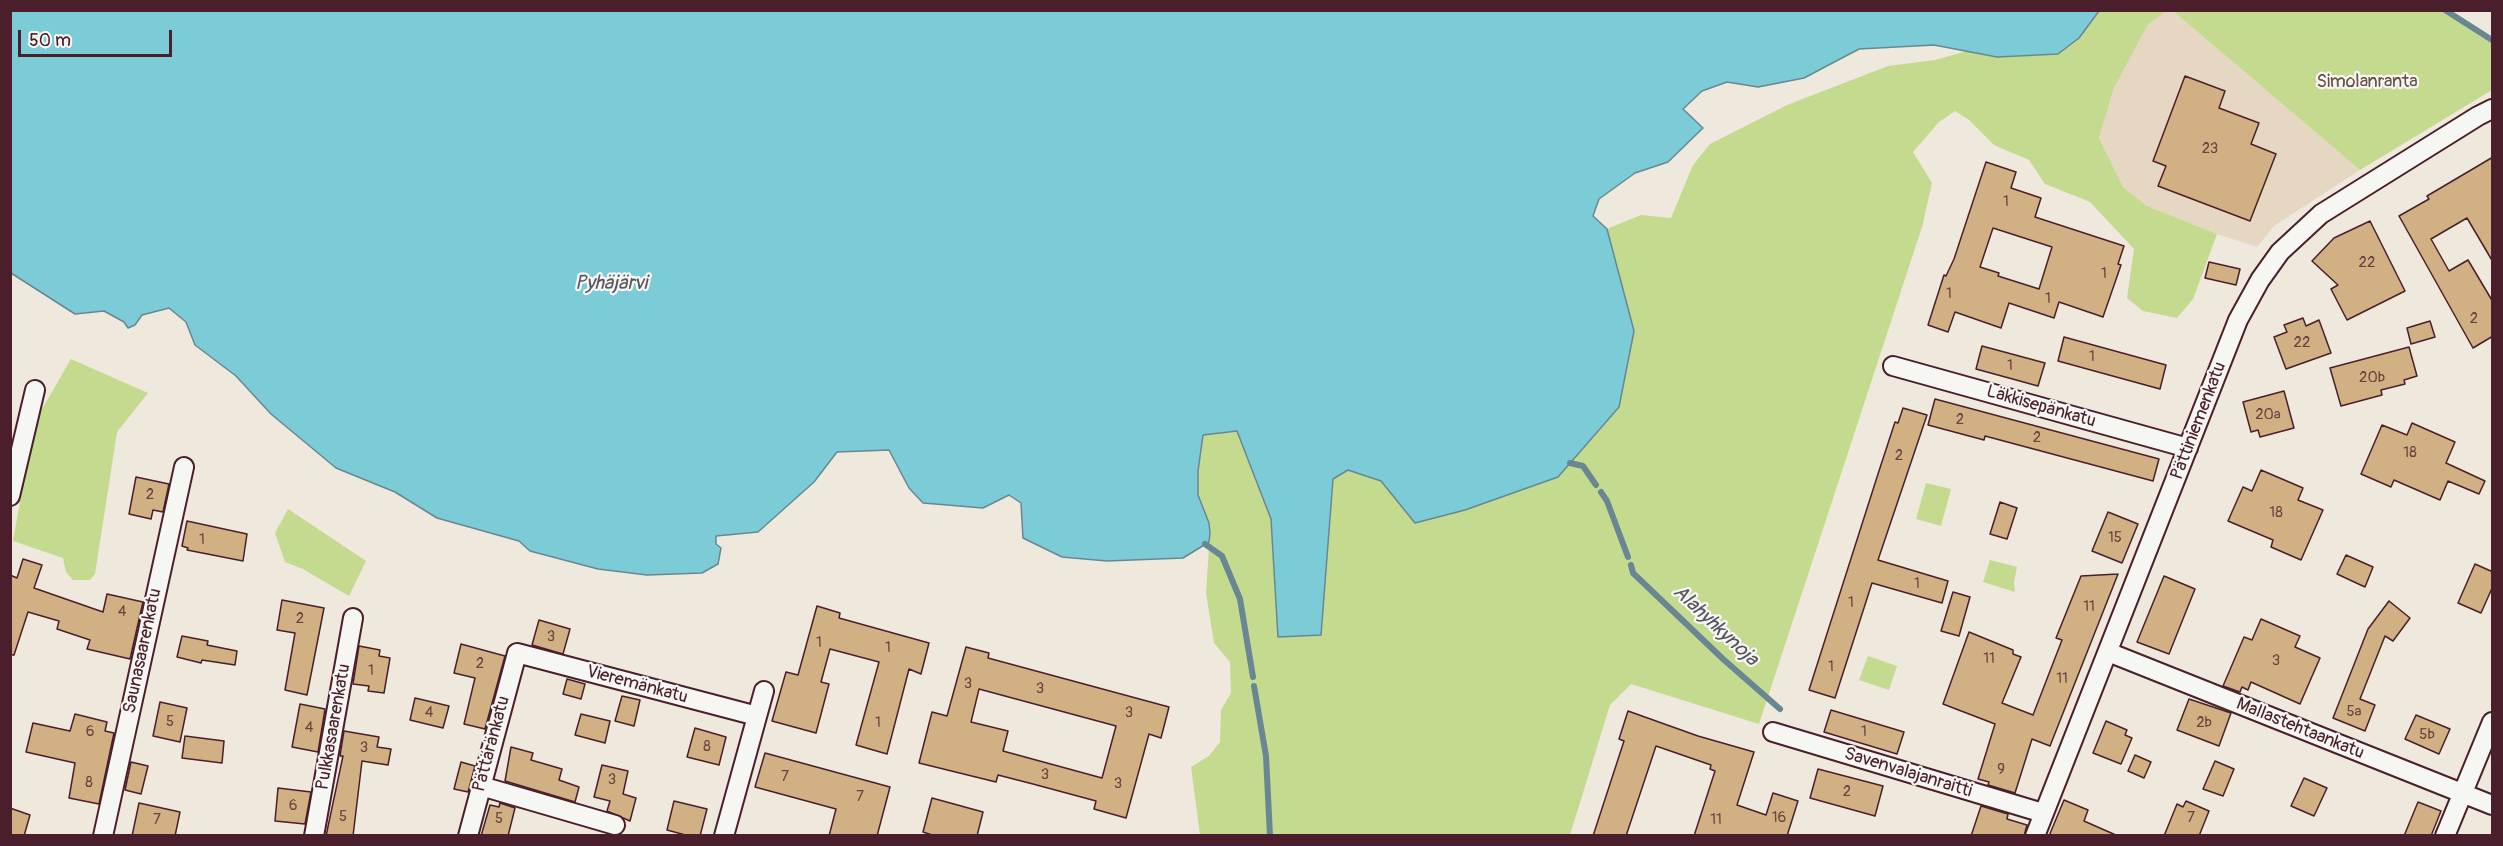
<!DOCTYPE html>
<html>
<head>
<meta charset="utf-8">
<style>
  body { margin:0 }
  #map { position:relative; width:2503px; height:846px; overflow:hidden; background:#efe8dc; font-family:Pangolin,sans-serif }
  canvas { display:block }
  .frame { position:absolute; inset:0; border:12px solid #4a1f2b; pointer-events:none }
  .scale { position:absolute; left:18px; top:30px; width:154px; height:27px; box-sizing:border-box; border:3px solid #4a1f2b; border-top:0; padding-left:8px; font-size:18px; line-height:21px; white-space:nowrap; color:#4a1f2b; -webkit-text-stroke:4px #f6f6f2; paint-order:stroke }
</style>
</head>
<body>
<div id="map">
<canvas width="2503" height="846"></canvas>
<div class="frame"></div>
<div class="scale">50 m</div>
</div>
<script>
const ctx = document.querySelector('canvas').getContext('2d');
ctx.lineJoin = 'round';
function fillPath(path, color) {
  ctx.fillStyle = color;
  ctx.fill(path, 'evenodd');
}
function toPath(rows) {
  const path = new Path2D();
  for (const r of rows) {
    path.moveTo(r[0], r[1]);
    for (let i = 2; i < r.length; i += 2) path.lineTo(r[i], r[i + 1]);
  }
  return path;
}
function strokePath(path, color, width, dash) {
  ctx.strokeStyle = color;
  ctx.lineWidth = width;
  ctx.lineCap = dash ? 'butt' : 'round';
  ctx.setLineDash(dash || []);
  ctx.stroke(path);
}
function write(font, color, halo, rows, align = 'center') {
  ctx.font = font + ' Pangolin,sans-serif';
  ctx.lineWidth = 4.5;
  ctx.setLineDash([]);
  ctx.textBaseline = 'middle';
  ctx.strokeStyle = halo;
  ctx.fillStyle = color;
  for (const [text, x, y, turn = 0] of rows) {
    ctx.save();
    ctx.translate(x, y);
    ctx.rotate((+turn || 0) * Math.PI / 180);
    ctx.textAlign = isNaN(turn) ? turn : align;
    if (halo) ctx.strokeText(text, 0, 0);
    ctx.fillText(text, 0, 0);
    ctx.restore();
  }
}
const built = toPath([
  [2167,11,2173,11,2360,170,2274,226,2257,247,2217,234,2147,206,2123,187,2099,138,2114,88,2148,23]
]);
const green = toPath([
  [2099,11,2167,11,2148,24,2114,88,2099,138,2123,187,2147,206,2217,234,2193,299,2177,318,2143,311,2127,298,2134,249,2090,202,2045,184,2029,160,1994,145,1969,120,1955,111,1939,122,1913,152,1932,183,1922,227,1759,724,1631,684,1610,705,1570,835,1200,835,1191,767,1209,756,1220,742,1221,710,1231,693,1230,662,1214,643,1206,593,1210,533,1209,523,1198,495,1198,471,1203,435,1237,431,1271,519,1278,637,1321,635,1332,479,1348,470,1381,481,1416,523,1465,510,1558,477,1619,407,1634,331,1607,229,1641,215,1671,218,1693,165,1710,144,1787,105,1888,66,1935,60,1967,51,1997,57,2079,38],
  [2173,11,2445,11,2492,40,2492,90,2360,170],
  [71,359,148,393,117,432,95,574,90,580,73,580,66,572,63,558,13,541,34,423],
  [1926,483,1951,489,1941,526,1916,519],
  [288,509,366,561,349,596,303,569,285,562,275,533],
  [1990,560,2017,567,2014,582,2015,592,1983,582],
  [1868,656,1897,666,1889,690,1859,680]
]);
const water = toPath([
  [11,10,2099,10,2099,11,2079,38,2058,54,1997,57,1934,45,1859,49,1804,78,1758,87,1727,82,1702,91,1683,109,1703,128,1668,162,1635,173,1599,199,1593,216,1607,229,1634,331,1619,407,1558,477,1465,510,1415,523,1381,481,1348,470,1333,479,1321,635,1278,637,1271,519,1237,431,1203,435,1198,471,1198,495,1209,523,1210,533,1209,542,1183,558,1107,561,1062,557,1023,538,1021,503,1009,495,983,508,923,503,909,488,889,450,837,452,814,482,758,532,716,536,716,544,721,548,718,564,702,573,647,575,598,569,530,551,519,541,437,518,395,492,336,468,271,414,236,376,195,345,186,322,169,308,142,315,135,325,128,328,124,322,104,311,75,314,11,273,11,10]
]);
const stream = toPath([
  [2445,10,2492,40],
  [1570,463,1583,466,1596,485],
  [1601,492,1607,501,1628,557],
  [1205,544,1222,556,1240,599,1253,677],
  [1631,565,1633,573,1723,659,1780,709],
  [1254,686,1266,756,1270,836]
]);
const building = toPath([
  [2185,76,2225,91,2219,108,2259,123,2251,144,2276,154,2250,221,2158,186,2166,166,2153,161,2185,76],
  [2493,157,2493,262,2467,218,2431,239,2449,271,2468,260,2493,302,2493,336,2473,348,2399,216,2429,199,2427,196,2493,157],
  [1986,162,2016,172,2011,188,2041,198,2035,217,2124,246,2118,264,2121,265,2103,317,2059,302,2054,318,2009,303,2001,328,1955,312,1948,332,1928,325,1944,275,1946,276,1954,259,1986,162],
  [1993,228,2052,247,2039,289,1998,276,1999,273,1980,267,1993,228],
  [2370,221,2405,291,2347,320,2331,289,2338,285,2312,261,2334,238,2370,221],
  [2209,262,2240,269,2236,285,2205,278,2209,262],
  [2303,318,2306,326,2319,320,2331,353,2286,369,2274,337,2287,332,2284,325,2303,318],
  [2430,321,2435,337,2411,344,2407,328,2430,321],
  [2064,337,2166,365,2160,389,2058,361,2064,337],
  [1982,346,2045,363,2038,386,1976,369,1982,346],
  [2409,347,2417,376,2404,380,2405,384,2381,390,2382,395,2341,406,2330,368,2409,347],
  [2284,391,2294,428,2260,437,2258,430,2251,432,2243,402,2284,391],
  [1935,399,2159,459,2153,481,1985,436,1984,440,1928,425,1935,399],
  [1903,408,1927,415,1878,560,1948,581,1942,603,1872,583,1835,698,1809,690,1878,474,1895,422,1898,423,1903,408],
  [2412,423,2455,442,2446,463,2485,481,2479,494,2448,481,2440,500,2394,480,2391,487,2361,474,2382,425,2407,435,2412,423],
  [2261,470,2303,488,2298,500,2323,510,2301,560,2271,547,2273,540,2228,521,2243,487,2252,491,2261,470],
  [136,477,169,484,163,512,153,510,151,519,129,514,136,477],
  [2000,502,2017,508,2007,539,1990,534,2000,502],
  [2108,512,2138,524,2122,563,2092,551,2108,512],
  [187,521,247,534,243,561,187,550,188,548,182,546,187,521],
  [2346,555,2373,567,2365,587,2337,574,2346,555],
  [23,559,42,565,34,588,103,612,107,594,143,602,130,659,87,649,90,640,57,629,59,621,28,612,14,655,10,655,10,575,17,578,23,559],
  [2475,564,2493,572,2493,586,2481,613,2458,603,2475,564],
  [2118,574,2050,746,2032,739,2015,793,1988,785,1989,782,1978,779,1995,724,1943,704,1969,632,2013,650,2013,654,2021,657,2002,703,2033,715,2062,640,2056,638,2081,576,2118,574],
  [2164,576,2195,589,2169,654,2137,642,2164,576],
  [1953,592,1970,597,1959,636,1941,631,1953,592],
  [282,600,324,608,307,695,285,690,295,633,277,630,282,600],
  [2389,601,2410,618,2393,641,2385,636,2360,699,2375,705,2365,731,2333,718,2368,629,2389,601],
  [817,606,840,613,839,618,929,643,921,674,909,669,887,754,856,745,879,662,830,649,821,682,829,684,816,733,772,721,786,672,798,675,817,606],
  [2261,619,2300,636,2295,647,2320,658,2300,704,2251,682,2248,690,2242,687,2240,692,2223,686,2244,637,2252,640,2261,619],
  [539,620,570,629,563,654,532,645,539,620],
  [182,636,208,641,207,645,237,651,235,665,202,660,201,663,177,657,182,636],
  [461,644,505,656,485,729,464,724,475,678,454,673,461,644],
  [359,646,380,650,379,656,390,658,384,693,368,691,369,686,353,684,359,646],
  [966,647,989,653,988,658,1169,707,1161,738,1149,734,1126,818,1094,809,1096,801,1033,784,998,775,996,782,919,763,932,712,947,716,966,647],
  [979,689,1116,726,1102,778,1003,751,1008,731,971,722,979,689],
  [567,679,585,684,581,699,563,694,567,679],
  [622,696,640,700,634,726,615,721,622,696],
  [415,698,449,706,443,728,410,720,415,698],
  [2189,699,2231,713,2219,746,2177,730,2189,699],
  [160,702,187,708,180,742,153,736,160,702],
  [300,704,325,709,318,752,292,747,300,704],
  [1831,710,1904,732,1897,754,1824,732,1831,710],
  [1628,711,1698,736,1754,752,1737,805,1766,815,1773,793,1798,801,1787,836,1694,836,1715,771,1710,769,1711,765,1656,746,1626,836,1593,836,1624,741,1619,739,1628,711],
  [75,714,107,722,105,731,114,733,99,804,69,798,75,763,26,752,33,723,70,731,75,714],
  [581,714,610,721,605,743,575,735,581,714],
  [2416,715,2450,729,2439,754,2405,739,2416,715],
  [2106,721,2127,730,2125,735,2132,738,2121,764,2093,753,2106,721],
  [695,728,726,737,719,765,687,757,695,728],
  [344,731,379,737,377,747,391,749,388,765,362,761,353,836,326,836,343,756,340,756,344,731],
  [185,736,224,741,222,763,182,758,185,736],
  [511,747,533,753,531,760,562,769,559,780,579,787,575,802,505,781,511,747],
  [765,753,890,787,877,836,829,836,836,809,755,787,765,753],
  [2135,755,2151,762,2144,778,2128,771,2135,755],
  [2215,761,2234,769,2223,796,2203,789,2215,761],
  [131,762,148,766,141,794,125,790,131,762],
  [461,762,475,766,468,792,454,789,461,762],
  [602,765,628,771,623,794,636,798,630,821,607,811,610,801,594,797,602,765],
  [1818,769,1883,786,1875,816,1810,798,1818,769],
  [2304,778,2327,788,2314,816,2291,806,2304,778],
  [278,788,311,792,305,824,275,821,278,788],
  [932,798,983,812,977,836,935,836,923,832,932,798],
  [2064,800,2088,810,2084,821,2118,836,2049,836,2064,800],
  [674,801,707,809,700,836,689,836,667,830,674,801],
  [2186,801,2209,811,2199,836,2164,836,2177,804,2183,807,2186,801],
  [2418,802,2441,811,2431,836,2404,836,2418,802],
  [139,803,180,812,175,836,132,836,139,803],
  [500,803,515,808,508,836,481,836,490,805,499,807,500,803],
  [1981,806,2008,814,2007,819,2027,825,2024,836,1971,836,1981,806],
  [10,808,30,815,24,836,10,836,10,808]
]);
const street = toPath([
  [1893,366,2188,448],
  [10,496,35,390],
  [2108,652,2492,805],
  [1773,732,2043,813],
  [481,786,615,825],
  [103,836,184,467],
  [314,836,353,618],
  [468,836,517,653,757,716],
  [724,836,764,691],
  [2035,836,2238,320,2260,280,2280,252,2321,214,2478,116,2492,109],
  [2445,836,2492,722]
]);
const numberNames = [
  ["23",2210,149],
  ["1",2006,202],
  ["22",2367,263],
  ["1",2104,274],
  ["1",1949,294],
  ["1",2048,299],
  ["2",2474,319],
  ["22",2302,343],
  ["1",2092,357],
  ["1",2010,366],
  ["20b",2372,378],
  ["20a",2268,415],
  ["2",1960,420],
  ["2",2037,438],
  ["18",2410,453],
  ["2",1899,456],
  ["2",150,495],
  ["18",2276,513],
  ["15",2115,538],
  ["1",202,540],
  ["1",1917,584],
  ["1",1851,603],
  ["11",2089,607],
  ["4",122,612],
  ["2",300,619],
  ["3",551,637],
  ["1",819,643],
  ["1",888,648],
  ["11",1989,659],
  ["3",2276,661],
  ["2",480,664],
  ["1",1831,667],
  ["1",371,671],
  ["11",2062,679],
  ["3",968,684],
  ["3",1040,689],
  ["5a",2354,712],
  ["4",429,713],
  ["3",1129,713],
  ["5",170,722],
  ["1",878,723],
  ["2b",2204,723],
  ["4",309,728],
  ["6",90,732],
  ["1",1864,732],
  ["5b",2427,735],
  ["8",707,747],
  ["3",364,748],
  ["9",2001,770],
  ["3",1045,775],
  ["7",785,777],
  ["3",612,780],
  ["8",89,783],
  ["3",1118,784],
  ["2",1847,792],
  ["7",860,797],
  ["6",293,806],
  ["5",343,817],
  ["16",1779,818],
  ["7",2191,818],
  ["5",499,819],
  ["7",157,820],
  ["11",1716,820]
];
const parkNames = [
  ["Simolanranta",2367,82]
];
const streetNames = [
  ["Läkkisepänkatu",2041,407,16],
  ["Pättiniemenkatu",2199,421,-69],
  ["Saunasaarenkatu",143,651,-78],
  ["Vieremänkatu",637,685,15],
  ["Pulkkasaarenkatu",334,727,-80],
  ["Mallastehtaankatu",2300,729,22],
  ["Pättäränkatu",492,744,-75],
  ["Savenvalajanraitti",1908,773,17]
];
const waterNames = [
  ["Pyhäjärvi",611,284],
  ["Alahyhkynoja",1715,626,43]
];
fillPath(built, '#e6d7c2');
fillPath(green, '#c4da8f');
fillPath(water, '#7cccd8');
strokePath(water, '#688793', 1.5);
strokePath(stream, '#688793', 6);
fillPath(building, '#d1b084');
strokePath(building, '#4a1f2b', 1.5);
strokePath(street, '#4a1f2b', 22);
strokePath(street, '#f6f6f2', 18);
write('15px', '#6c4341', null, numberNames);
write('18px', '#684e44', '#f6f6f2', parkNames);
write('18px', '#4a1f2b', '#f6f6f2', streetNames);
write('italic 20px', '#59535f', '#f6f6f2', waterNames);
</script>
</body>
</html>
